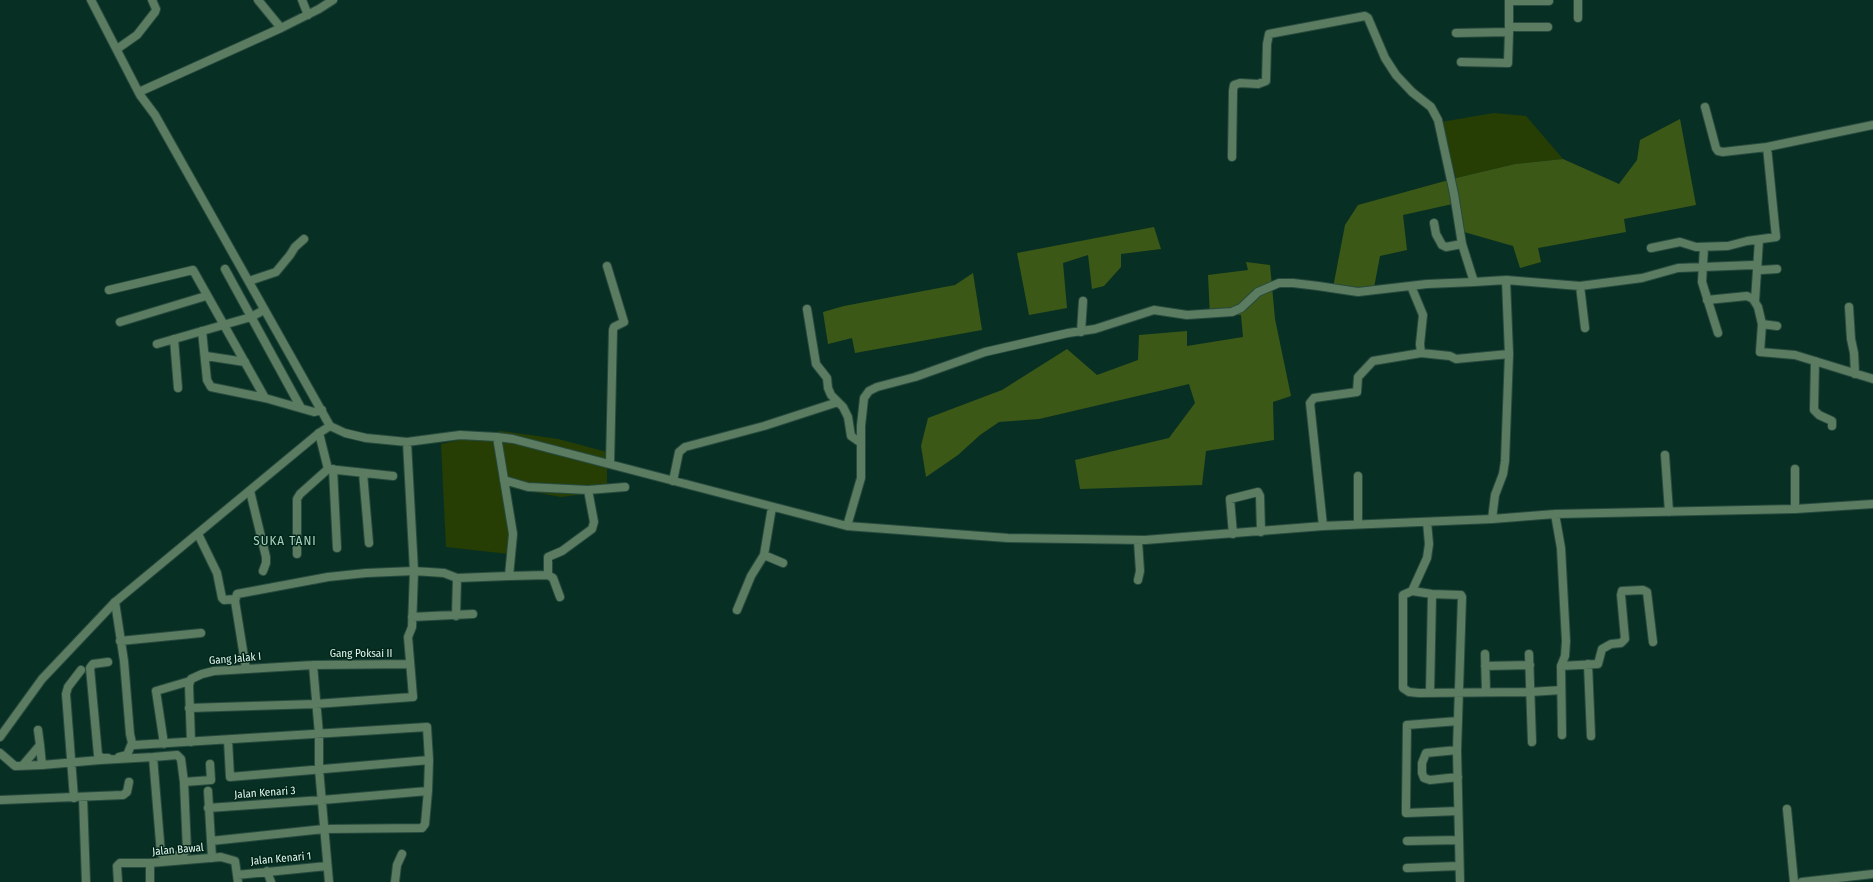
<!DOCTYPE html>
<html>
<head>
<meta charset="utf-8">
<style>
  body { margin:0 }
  canvas { display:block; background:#082f23 }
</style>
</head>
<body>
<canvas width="1873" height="882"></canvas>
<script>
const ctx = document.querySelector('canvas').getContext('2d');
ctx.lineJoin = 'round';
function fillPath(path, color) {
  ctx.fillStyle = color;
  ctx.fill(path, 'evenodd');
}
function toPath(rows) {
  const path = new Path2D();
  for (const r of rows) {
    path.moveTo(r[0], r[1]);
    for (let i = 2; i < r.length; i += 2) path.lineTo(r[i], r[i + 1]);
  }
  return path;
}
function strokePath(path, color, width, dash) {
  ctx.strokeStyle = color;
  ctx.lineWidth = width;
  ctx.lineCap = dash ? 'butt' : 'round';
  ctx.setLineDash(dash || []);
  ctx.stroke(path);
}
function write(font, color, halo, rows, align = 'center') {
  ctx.font = font + ' "Fira Sans Condensed",sans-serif';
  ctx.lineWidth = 3;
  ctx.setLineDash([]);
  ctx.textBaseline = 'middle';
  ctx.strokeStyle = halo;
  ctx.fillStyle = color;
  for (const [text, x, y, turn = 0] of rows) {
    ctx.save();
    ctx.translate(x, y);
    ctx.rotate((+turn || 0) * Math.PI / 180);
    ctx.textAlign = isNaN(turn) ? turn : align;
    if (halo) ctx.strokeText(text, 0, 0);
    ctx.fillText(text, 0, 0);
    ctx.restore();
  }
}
const green = toPath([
  [1494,113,1526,116,1563,159,1515,164,1456,178,1441,122],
  [501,431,558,439,607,452,607,491,561,497,507,487,512,525,509,554,446,547,441,444]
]);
const forest = toPath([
  [1680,119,1696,205,1624,219,1626,232,1538,248,1541,262,1520,268,1513,246,1464,232,1457,203,1403,215,1407,250,1380,256,1373,293,1332,293,1345,225,1358,205,1456,178,1515,164,1563,159,1619,184,1637,160,1640,140],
  [1154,227,1161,249,1121,254,1121,267,1104,286,1092,289,1088,255,1063,263,1067,308,1029,315,1017,253],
  [1246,262,1270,265,1275,319,1291,396,1273,402,1274,440,1206,451,1202,485,1080,489,1075,460,1169,438,1195,403,1189,384,1039,419,999,422,980,435,958,455,926,477,921,446,928,418,1002,390,1067,349,1097,375,1138,360,1139,335,1187,331,1187,346,1243,337,1241,315,1210,316,1208,275,1248,270],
  [973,273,982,330,855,353,852,338,828,344,823,312,844,306,955,285]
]);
const minor = toPath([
  [258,0,281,28],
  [302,0,308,15],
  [1509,1,1549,1],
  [1578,18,1578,0],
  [1509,27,1548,27],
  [1456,33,1509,32,1509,0],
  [117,49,137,35,155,12,156,9,152,0],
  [1461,62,1508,63,1509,32],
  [139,92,281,28,319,9,333,0],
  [1705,107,1716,148,1718,151,1723,152,1767,147,1873,125],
  [1434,223,1436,234,1442,245,1446,247,1462,244],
  [1704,247,1702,282,1718,333],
  [1651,248,1680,242,1696,247,1728,246,1747,241,1776,237,1767,147],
  [607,266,624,322,614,327,613,330,610,464],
  [225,269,301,408],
  [1506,280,1580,286,1642,278,1678,268,1753,265,1761,270,1777,269],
  [249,281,276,272,290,255,295,247,304,239],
  [1474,282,1506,280,1509,354,1505,461,1503,474,1495,495,1492,519],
  [1411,286,1423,315,1420,344,1421,353,1450,356,1456,359,1509,354],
  [1580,286,1585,328],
  [109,290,193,270,265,398],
  [1707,300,1747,296,1753,299,1758,307,1762,324,1777,326],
  [1755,301,1759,240],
  [1849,307,1851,339,1854,353,1855,374],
  [807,309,816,364,827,378,828,388,831,395,843,407,848,417,851,436,861,443],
  [120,322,206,296],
  [1762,324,1760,352,1795,355,1873,379],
  [202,331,207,380,211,387,265,398,314,412,322,410],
  [1081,332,1083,301],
  [174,339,178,388],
  [157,344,251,317,264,310],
  [206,356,245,362],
  [1815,361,1814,410,1819,415,1832,421,1832,426],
  [330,426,345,433,366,438,407,442,460,435,497,437,513,439,847,526,1008,538,1145,540,1323,526,1492,519,1555,514,1795,509,1873,504],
  [1665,455,1669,512],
  [328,469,393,476],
  [333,469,337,548],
  [363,473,369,543],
  [1358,476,1358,524],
  [504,480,528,487,588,490,594,522,592,529,562,551,548,557,548,575],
  [673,481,679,452,685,447,764,426,838,402],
  [588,490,625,487],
  [250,491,266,557,266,563,263,571],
  [1795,509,1795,469],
  [1555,514,1561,548,1566,641,1565,656,1561,666,1562,735],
  [1427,522,1429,544,1427,558,1412,591,1403,595,1403,688,1409,692,1419,693,1530,692,1561,690],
  [847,526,861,478,861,426,864,398,869,391,877,387,915,377,985,352,1068,333,1095,329,1154,310,1187,315,1232,312,1241,308,1258,292,1279,283,1293,283,1318,286,1358,292,1427,284,1474,282,1462,244,1454,194,1438,120,1431,107,1412,92,1396,75,1385,58,1368,18,1365,16,1269,34,1267,44,1266,81,1258,84,1240,83,1234,85,1233,91,1232,157],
  [1323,526,1310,403,1314,398,1357,392,1358,377,1373,361,1421,353],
  [198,534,217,573,222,598,224,600,235,599],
  [1233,534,1230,499,1258,492,1260,496,1261,532],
  [1138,541,1140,571,1138,580],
  [297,554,297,499,300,494,328,469,319,433],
  [764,555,783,563],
  [509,576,548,575,553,578,560,597],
  [1412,591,1432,594,1461,595,1462,597,1457,750,1460,882],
  [115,602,124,661,130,734,132,743,135,745,427,727,429,760,428,791,425,824,422,828,324,829,211,841],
  [737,610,751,576,764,555,772,507],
  [456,616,457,578],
  [412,617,473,614],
  [120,641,201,633],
  [1485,654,1486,692],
  [1529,654,1532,742],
  [1588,664,1591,736],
  [313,665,319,734,319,769,329,882],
  [1485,666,1530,665],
  [1561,666,1598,664,1602,649,1611,644,1621,643,1625,639,1621,595,1622,591,1643,590,1647,592,1653,642],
  [246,669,235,601,237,594,328,577,366,573,414,571,444,573,457,578,509,576,513,534,497,437],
  [1430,693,1432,594],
  [189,708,315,704,413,697,408,637,412,627,414,571,407,442],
  [1458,721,1407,725,1406,805,1406,813,1458,811],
  [38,730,40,745],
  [228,740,230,777,429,760],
  [191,742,189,685,191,679,202,674,214,671,313,665,410,664],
  [164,744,156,691,190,681],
  [1457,750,1426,753,1422,763,1422,773,1424,778,1430,780,1458,777],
  [0,753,15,766,17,766,42,765,100,760,153,757,177,755,181,759,184,782,187,850,182,855,164,856,161,854,153,757],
  [119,757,127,755,132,743],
  [108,758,102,758,98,755,90,668,93,664,108,662],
  [23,765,40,745,42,765],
  [184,782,211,780,210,764],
  [208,791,212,858],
  [83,797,86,882],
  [74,798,66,694,68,687,81,670],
  [1,800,123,795,127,792,129,782],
  [208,808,322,800,428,791],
  [1787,809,1794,882],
  [1407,841,1458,840],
  [1407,868,1458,866],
  [267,871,271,882],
  [237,875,327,866],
  [118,882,117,866,120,863,150,863,221,857,235,861,238,882],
  [150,882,150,863],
  [395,882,397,865,402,854],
  [1802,882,1873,874]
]);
const tertiary = toPath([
  [0,737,42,679,115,602,319,433,330,426,155,115,140,95,91,0]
]);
const streetNames = [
  ["Gang Poksai II",361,654],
  ["Gang Jalak I",235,659,-5],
  ["Jalan Kenari 3",265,793,-4],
  ["Jalan Bawal",178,850,-5],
  ["Jalan Kenari 1",281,859,-5]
];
const quarterNames = [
  ["SUKA TANI",285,541]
];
fillPath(green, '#263e03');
fillPath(forest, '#3b5816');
strokePath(minor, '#274b3f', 10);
strokePath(tertiary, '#274b3f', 10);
strokePath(minor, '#5c7c61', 8);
strokePath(tertiary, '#5c7c61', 8);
write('11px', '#e2f6ed', '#002519', streetNames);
ctx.letterSpacing = '1px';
write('13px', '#a8d1bf', '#002519', quarterNames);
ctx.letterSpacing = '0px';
</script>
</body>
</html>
